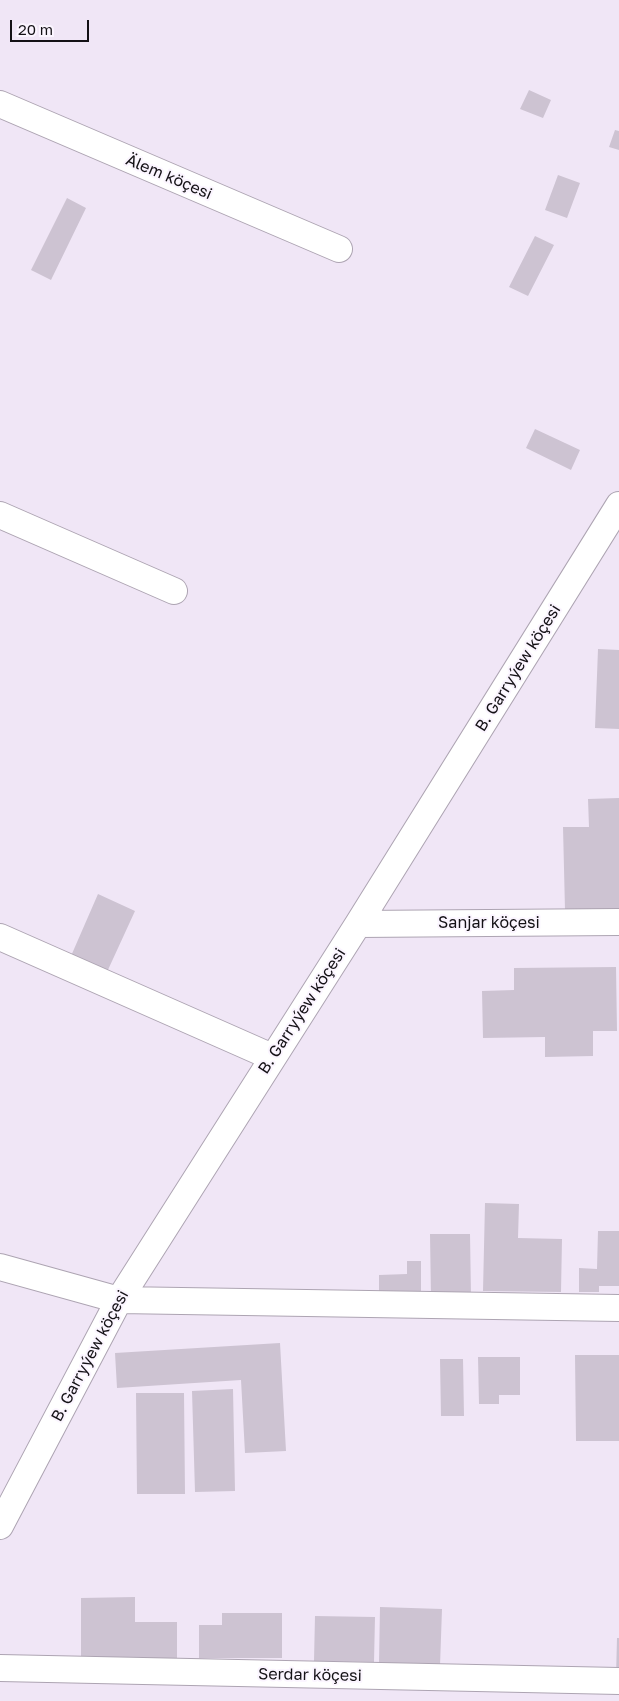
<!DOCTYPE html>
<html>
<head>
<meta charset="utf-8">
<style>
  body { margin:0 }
  #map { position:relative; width:619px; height:1701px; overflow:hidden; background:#f0e6f6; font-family:"Golos Text",sans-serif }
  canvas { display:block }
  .scale { position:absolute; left:10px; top:20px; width:79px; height:22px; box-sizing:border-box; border:2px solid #141116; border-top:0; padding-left:6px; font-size:15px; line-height:18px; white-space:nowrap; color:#141116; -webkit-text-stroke:4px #fbf5ff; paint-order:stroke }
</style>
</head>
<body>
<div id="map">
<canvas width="619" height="1701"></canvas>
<div class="scale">20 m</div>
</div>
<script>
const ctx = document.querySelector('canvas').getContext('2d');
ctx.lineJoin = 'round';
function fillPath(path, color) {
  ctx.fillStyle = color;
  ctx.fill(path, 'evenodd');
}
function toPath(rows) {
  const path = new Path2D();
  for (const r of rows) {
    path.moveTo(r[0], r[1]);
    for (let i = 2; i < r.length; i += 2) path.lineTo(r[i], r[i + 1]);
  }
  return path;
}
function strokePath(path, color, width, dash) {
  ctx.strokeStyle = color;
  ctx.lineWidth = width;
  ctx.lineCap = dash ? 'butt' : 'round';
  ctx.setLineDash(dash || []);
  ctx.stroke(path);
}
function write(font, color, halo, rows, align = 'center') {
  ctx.font = font + ' "Golos Text",sans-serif';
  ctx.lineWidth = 4;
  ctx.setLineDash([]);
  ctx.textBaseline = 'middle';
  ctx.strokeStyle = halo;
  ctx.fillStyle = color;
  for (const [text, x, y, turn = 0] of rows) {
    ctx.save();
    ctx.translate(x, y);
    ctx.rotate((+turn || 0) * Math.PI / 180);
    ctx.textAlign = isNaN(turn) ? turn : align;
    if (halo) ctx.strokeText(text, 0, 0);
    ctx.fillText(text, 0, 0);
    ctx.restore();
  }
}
const building = toPath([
  [529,90,551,100,543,118,520,109],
  [615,130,619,131,619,150,609,147],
  [558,175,580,183,567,218,545,210],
  [67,198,86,208,51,280,31,270],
  [535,236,554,245,528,296,509,287],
  [535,429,580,450,571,470,526,448],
  [598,649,619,650,619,729,595,728],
  [619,798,619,909,565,910,563,827,589,827,588,799],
  [98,894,135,911,107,972,71,956],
  [616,967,617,1031,593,1031,593,1056,545,1057,545,1037,483,1038,482,991,514,990,514,968],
  [485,1203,519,1204,518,1238,562,1239,561,1292,483,1291],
  [598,1231,619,1231,619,1286,599,1286,599,1292,579,1292,579,1268,597,1269],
  [430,1234,470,1234,471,1297,431,1298],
  [407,1261,421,1261,421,1294,379,1295,379,1275,407,1274],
  [280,1343,286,1451,245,1453,241,1380,117,1388,115,1353],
  [575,1355,619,1355,619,1441,576,1441],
  [478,1357,520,1357,520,1395,499,1395,499,1404,479,1404],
  [440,1359,463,1359,464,1416,441,1416],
  [233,1389,235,1491,195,1492,192,1391],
  [136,1393,184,1393,185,1494,137,1494],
  [135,1597,135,1622,177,1622,177,1659,81,1660,81,1598],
  [380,1607,442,1609,440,1666,379,1664],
  [222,1613,282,1613,282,1658,199,1658,199,1625,222,1625],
  [315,1616,375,1617,374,1662,314,1661],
  [617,1638,619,1638,619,1677,616,1677]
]);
const street = toPath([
  [0,104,339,249],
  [0,515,174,591],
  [358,924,619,922],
  [0,937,272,1057],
  [0,1267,119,1300,619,1308],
  [0,1526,119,1300,358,924,619,505],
  [0,1668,619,1681]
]);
const streetNames = [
  ["Älem köçesi",169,177,23],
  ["B. Garryýew köçesi",518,668,-58],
  ["Sanjar köçesi",489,923],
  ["B. Garryýew köçesi",302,1011,-57],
  ["B. Garryýew köçesi",90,1356,-62],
  ["Serdar köçesi",310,1675,1]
];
fillPath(building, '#cdc3d2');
strokePath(street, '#ada4b2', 28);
strokePath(street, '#fff', 26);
write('16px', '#141116', '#fbf5ff', streetNames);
</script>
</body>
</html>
